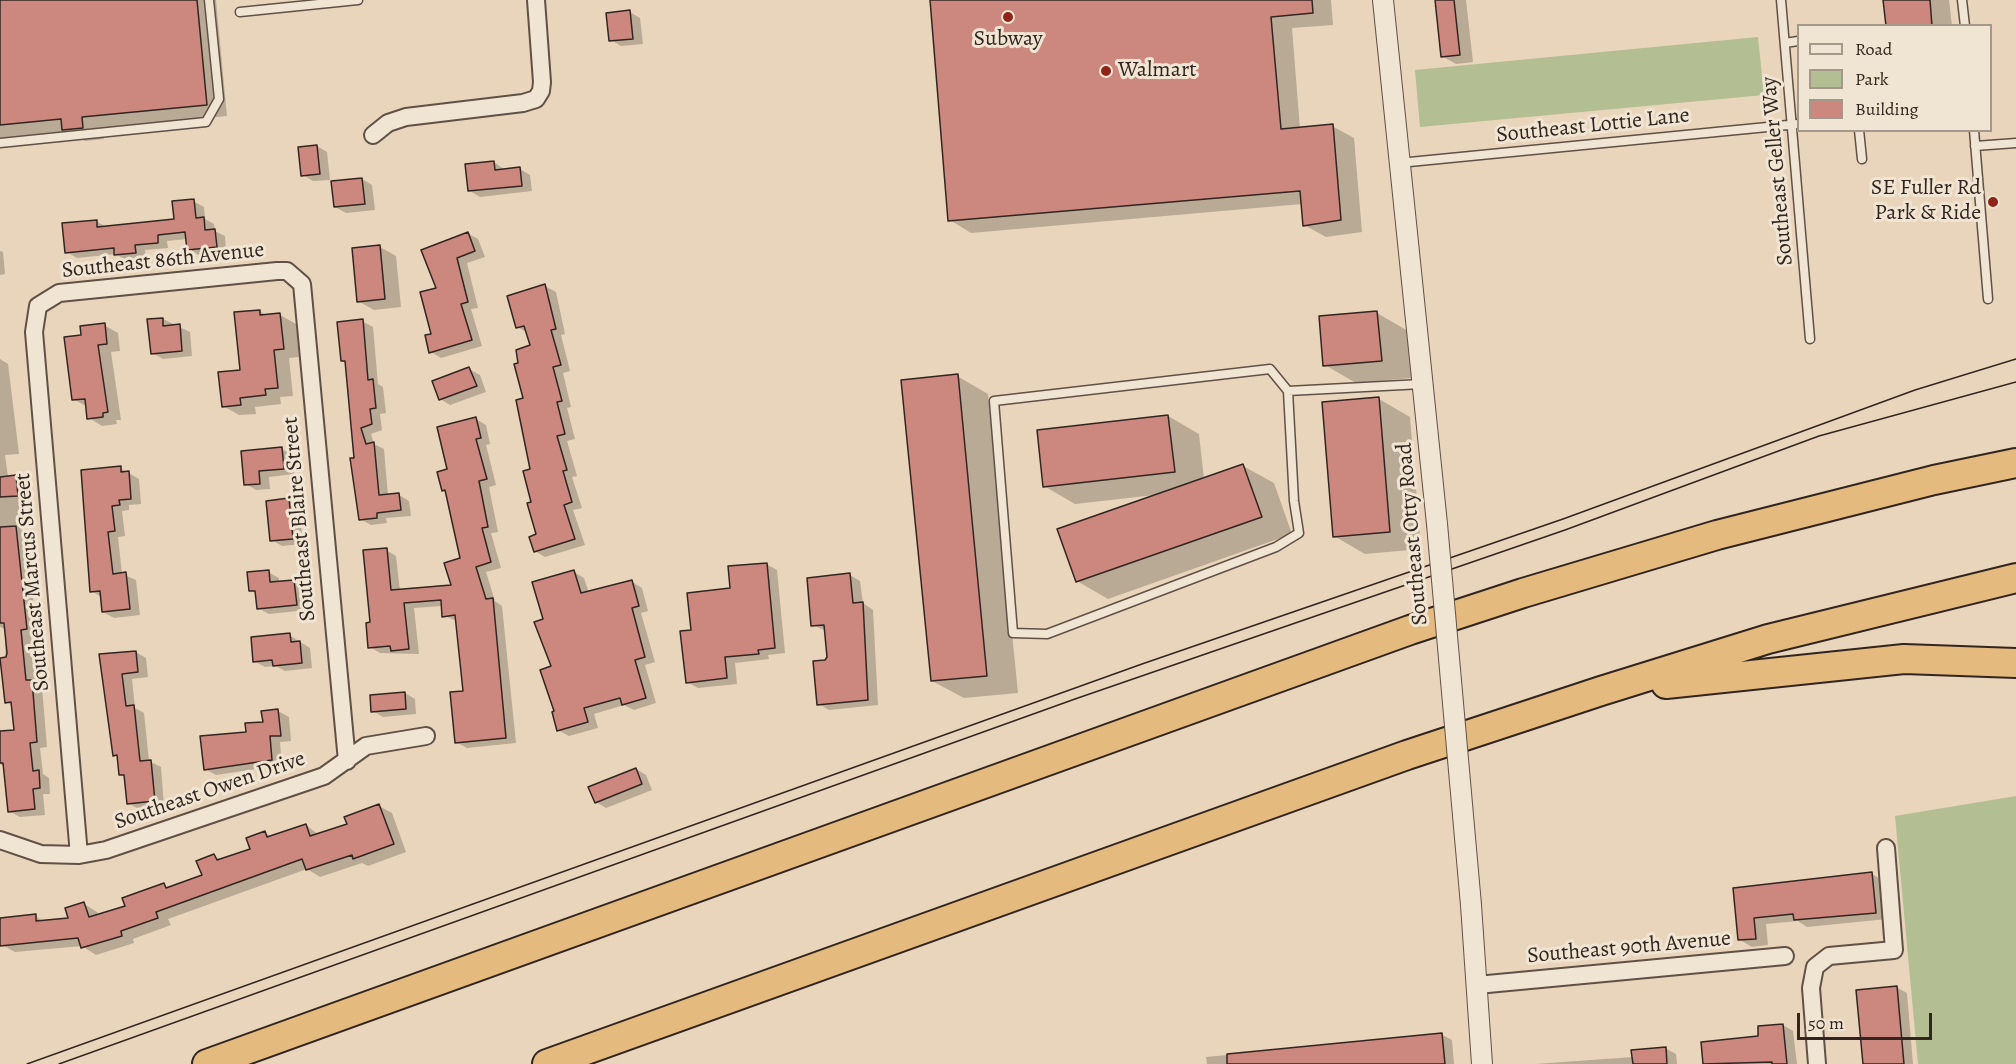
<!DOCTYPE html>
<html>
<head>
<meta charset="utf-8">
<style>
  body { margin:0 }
  #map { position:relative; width:2016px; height:1064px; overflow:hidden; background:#e8d5bb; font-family:Alegreya,serif }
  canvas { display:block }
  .legend { position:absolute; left:1797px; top:24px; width:195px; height:108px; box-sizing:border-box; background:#f0e4d3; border:2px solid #a4988b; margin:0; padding:8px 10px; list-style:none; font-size:18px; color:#32251f }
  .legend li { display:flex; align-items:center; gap:12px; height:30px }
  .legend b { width:30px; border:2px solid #a4988b }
  .scale { position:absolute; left:1797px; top:1013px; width:135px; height:27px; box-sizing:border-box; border:3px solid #32251f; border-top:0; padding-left:8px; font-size:18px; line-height:21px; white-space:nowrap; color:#32251f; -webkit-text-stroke:4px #f0e4d3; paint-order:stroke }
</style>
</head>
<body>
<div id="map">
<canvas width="2016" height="1064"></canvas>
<ul class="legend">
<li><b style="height:8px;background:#f0e4d3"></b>Road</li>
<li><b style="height:16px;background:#b3be92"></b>Park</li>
<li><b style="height:16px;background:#cc887f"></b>Building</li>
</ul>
<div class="scale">50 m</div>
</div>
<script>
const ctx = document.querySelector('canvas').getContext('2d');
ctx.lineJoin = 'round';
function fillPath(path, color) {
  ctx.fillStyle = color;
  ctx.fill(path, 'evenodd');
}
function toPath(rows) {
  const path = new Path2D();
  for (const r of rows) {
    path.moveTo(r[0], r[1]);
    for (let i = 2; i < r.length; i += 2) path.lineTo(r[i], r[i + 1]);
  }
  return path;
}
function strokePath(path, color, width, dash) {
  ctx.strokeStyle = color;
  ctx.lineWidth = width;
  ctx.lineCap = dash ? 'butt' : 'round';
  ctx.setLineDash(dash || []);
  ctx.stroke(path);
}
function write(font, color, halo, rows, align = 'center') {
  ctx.font = font + ' Alegreya,serif';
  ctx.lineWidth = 6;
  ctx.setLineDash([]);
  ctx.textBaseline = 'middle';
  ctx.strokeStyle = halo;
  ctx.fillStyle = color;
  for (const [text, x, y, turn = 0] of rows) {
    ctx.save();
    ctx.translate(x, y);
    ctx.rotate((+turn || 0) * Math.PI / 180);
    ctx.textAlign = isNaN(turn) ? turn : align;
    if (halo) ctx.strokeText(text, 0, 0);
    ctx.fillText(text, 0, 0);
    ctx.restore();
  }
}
const green = toPath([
  [1758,37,1764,95,1420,127,1415,70],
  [2016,796,2016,1064,1918,1064,1895,816]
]);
const shadow = toPath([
  [0,0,216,0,227,116,103,128,104,139,85,141,68,132,0,138],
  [931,0,1331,0,1333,25,1292,28,1300,129,1332,126,1354,138,1362,232,1326,237,1304,225,1302,204,971,233,950,220],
  [1437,0,1466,0,1473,62,1456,64,1442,56],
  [1885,0,1949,0,1952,26,1887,26],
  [630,12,640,18,643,44,621,46,611,40],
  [317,146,327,152,330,180,313,181,303,175],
  [494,162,505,170,520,169,530,175,532,191,480,197,470,191],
  [362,179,372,185,375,210,346,213,335,207],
  [193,201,204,207,205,219,214,224,215,231,225,236,226,252,199,255,188,249,187,239,167,241,168,248,145,250,146,258,126,260,116,254,77,258,67,252,96,221,106,227,175,220],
  [467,233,478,239,485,257,467,263,478,308,471,309,482,346,441,358,431,352,438,289],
  [380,247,396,256,401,307,374,310,358,301],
  [0,251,3,252,5,274,0,275],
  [545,286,556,292,565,334,561,335,570,371,563,373,571,407,567,408,575,439,567,441,577,476,572,477,582,508,573,510,585,545,545,557,535,551,538,535,520,364,532,346,528,333,517,327],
  [259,311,268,316,280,315,296,324,299,357,289,358,293,396,280,397,281,404,255,407,256,414,239,415,223,406,241,371],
  [1377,313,1408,331,1412,378,1356,383,1325,365],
  [163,319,190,332,192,356,163,359,152,353],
  [362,321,373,327,378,384,383,387,386,413,380,414,382,430,371,434,374,444,384,449,388,496,399,495,409,501,411,516,386,518,387,523,371,525,360,519,347,363,342,361],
  [104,325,118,333,120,351,111,352,121,420,116,420,117,424,102,426,89,418,88,407,73,399,83,336],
  [0,359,8,364,19,454,5,455,8,477,15,477,26,483,27,501,19,502,21,530,26,533,37,635,31,635,36,684,42,687,47,747,40,748,43,774,49,778,50,794,43,794,45,815,20,817,9,811,5,767,0,764,0,733,16,731,13,706,6,702,5,629,0,627],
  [469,369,480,375,486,392,450,405,440,399],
  [957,376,988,394,1018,693,964,698,932,681],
  [1379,399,1410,417,1421,549,1365,554,1334,536],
  [1168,416,1199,434,1204,479,1243,466,1274,483,1292,534,1108,599,1077,581,1155,495,1075,504,1044,486],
  [476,419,486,425,490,444,486,445,496,485,489,487,498,532,491,533,501,568,486,572,495,601,502,606,516,743,467,748,456,742,465,692,457,621,444,616,443,606,414,608,419,654,380,653,370,647,386,550,396,556,400,591,453,586,461,559,447,492,444,490,449,470],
  [282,449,292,455,294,474,269,477,270,489,256,490,246,484,243,453],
  [120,468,139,479,141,504,129,505,129,510,122,511,125,536,118,537,122,574,136,580,140,615,114,618,103,612,102,597,91,591],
  [288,500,299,506,303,544,282,546,272,540],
  [766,564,777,570,785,653,768,655,769,659,735,663,737,684,698,688,687,682,732,590],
  [268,572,279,578,279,583,294,581,304,587,307,610,269,614,258,608,257,594,251,590],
  [574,572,584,578,589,593,632,582,642,588,648,611,641,613,655,662,645,665,656,703,634,710,624,705,594,714,598,728,569,736,558,730,553,667,545,619],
  [850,575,860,581,863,603,873,610,878,705,829,710,819,704,829,657,826,631,813,625],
  [289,635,310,648,312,668,285,671,276,666,265,667,254,661],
  [136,652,146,658,148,677,132,679,135,708,144,713,149,761,161,767,164,806,139,809,128,803,126,777,121,774,119,757,114,755,101,656],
  [405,693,415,699,416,714,383,717,373,711],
  [278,711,289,717,291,741,280,742,282,765,216,775,205,769],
  [636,769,646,775,652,790,606,808,596,802],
  [379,806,392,813,406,852,368,866,362,863,320,877,307,869,168,919,171,925,133,939,134,943,96,955,82,946,15,952,2,945,0,919,35,916,45,922,70,919,84,904,97,912,99,916,127,907,164,885,170,888,204,876,214,856,222,860,252,850,265,833,272,837,306,825,319,835,349,825],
  [1872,874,1884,881,1887,919,1807,927,1798,921,1766,924,1768,945,1752,947,1740,940,1735,889],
  [1896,987,1907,993,1913,1064,1864,1064],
  [1783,1025,1793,1031,1797,1064,1705,1064,1703,1043,1760,1037],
  [1441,1034,1452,1040,1454,1064,1207,1064,1206,1057],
  [1665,1048,1676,1054,1677,1064,1535,1064,1633,1057]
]);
const building = toPath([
  [0,0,197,0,207,105,82,117,83,128,62,130,61,119,0,125,0,0],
  [930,0,1312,0,1313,13,1271,17,1281,129,1333,124,1341,220,1303,226,1300,191,948,221,930,0],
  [1435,0,1454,0,1460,55,1441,57,1435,0],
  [1883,0,1930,0,1932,26,1886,26,1883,0],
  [630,10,633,39,609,41,606,13,630,10],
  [317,145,320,174,301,176,298,147,317,145],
  [494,161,495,170,520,167,522,186,468,191,465,164,494,161],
  [362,178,365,204,334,207,331,181,362,178],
  [194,199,196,218,204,217,205,230,215,229,217,247,187,250,185,232,158,235,158,243,135,245,136,253,114,255,114,248,65,253,62,223,97,220,97,227,174,219,172,201,194,199],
  [468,232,475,251,457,258,468,302,461,304,472,340,429,353,425,335,431,334,420,292,436,288,421,250,468,232],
  [380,245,385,299,357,302,352,248,380,245],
  [545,284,556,329,551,330,561,365,553,367,562,401,557,402,565,434,557,436,567,470,563,471,572,502,564,505,575,539,534,552,529,537,536,534,527,503,531,502,523,471,530,469,516,400,523,398,514,364,518,363,516,350,530,345,524,326,516,328,507,296,545,284],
  [260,310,260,315,280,313,284,349,274,350,278,388,265,389,266,395,240,398,241,405,222,407,218,372,240,370,234,312,260,310],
  [1377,311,1382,361,1323,366,1319,316,1377,311],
  [163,318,163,326,180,324,182,351,151,354,147,319,163,318],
  [363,319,368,380,373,379,376,408,370,409,372,424,361,428,366,444,374,442,379,495,399,493,401,510,377,513,377,518,359,520,350,458,354,458,345,361,341,361,337,322,363,319],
  [105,323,107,344,98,345,108,412,103,413,103,417,87,419,85,399,72,400,64,337,81,335,80,326,105,323],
  [469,367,477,386,439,400,432,381,469,367],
  [958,374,987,676,931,681,901,380,958,374],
  [1379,397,1390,532,1333,537,1322,402,1379,397],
  [1168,415,1175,472,1043,487,1037,430,1168,415],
  [476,417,481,438,476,439,487,479,479,481,488,527,482,528,491,562,476,567,486,599,493,598,506,738,455,743,450,692,463,691,455,615,442,617,441,600,404,603,409,649,391,651,390,646,368,648,366,623,370,622,363,550,387,548,391,590,451,585,444,563,460,558,445,490,442,491,437,472,447,469,437,427,476,417],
  [282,447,284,469,259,471,260,484,244,485,241,451,282,447],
  [1243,464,1262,517,1076,582,1057,529,1243,464],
  [121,466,121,472,129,471,131,499,119,500,120,505,112,506,115,531,108,532,113,574,126,572,130,609,102,612,100,591,90,592,81,470,121,466],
  [16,475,18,496,0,497,0,477,16,475],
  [289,498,293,539,270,541,266,501,289,498],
  [16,526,27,629,21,630,26,680,32,680,37,742,30,743,33,771,39,770,40,788,33,789,35,809,8,812,3,763,0,763,0,731,14,730,11,702,5,703,0,658,6,657,7,653,4,623,0,623,0,527,16,526],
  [767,563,775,648,758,650,759,654,725,657,727,678,686,683,680,631,691,630,687,593,730,588,728,566,767,563],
  [269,570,270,582,294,580,297,605,257,609,255,591,249,591,247,572,269,570],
  [574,570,581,593,632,580,639,606,632,608,645,657,635,660,646,698,622,705,620,698,584,708,588,722,557,731,552,712,554,711,540,670,551,666,534,622,543,619,532,582,574,570],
  [850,573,853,603,863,602,868,700,817,705,813,661,825,660,827,657,824,625,811,626,807,578,850,573],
  [290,633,291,642,300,641,302,663,273,666,272,660,253,662,251,637,290,633],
  [136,651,138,672,122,674,126,706,134,705,140,761,151,760,155,801,127,804,124,775,119,775,117,755,113,756,99,654,136,651],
  [405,692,406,709,371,712,370,695,405,692],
  [278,709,281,736,270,736,272,760,204,770,200,736,246,732,245,723,263,722,261,711,278,709],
  [636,768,642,784,595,803,588,787,636,768],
  [379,804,394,844,353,859,352,855,306,870,302,859,156,912,158,918,121,931,122,936,81,948,78,938,0,946,0,918,36,914,36,921,68,918,65,908,84,902,89,917,125,906,122,898,164,883,166,888,202,875,196,861,214,854,217,860,250,849,246,838,265,831,267,837,306,824,310,836,347,824,344,817,379,804],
  [1872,872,1876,913,1794,920,1793,914,1754,918,1756,939,1738,940,1733,888,1872,872],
  [1897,986,1904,1064,1863,1064,1856,990,1897,986],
  [1783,1024,1787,1064,1772,1064,1772,1062,1703,1064,1701,1042,1758,1036,1758,1026,1783,1024],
  [1442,1033,1445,1064,1227,1064,1227,1054,1442,1033],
  [1666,1047,1667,1064,1633,1064,1631,1050,1666,1047]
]);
const service = toPath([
  [1781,0,1810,339],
  [1962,0,1965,26],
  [240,12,358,0],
  [1785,43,1798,41],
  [1859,130,1862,159],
  [1974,130,1988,299],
  [0,143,206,122,219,99,209,0],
  [1975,146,2016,143],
  [1399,163,1798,124],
  [1288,391,1294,501,1299,533,1276,547,1047,634,1013,633,994,401,1270,369,1288,391,1422,384]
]);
const minor = toPath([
  [373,135,388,123,406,117,523,103,536,99,541,91,542,82,536,0],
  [0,840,41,854,79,855,106,850,324,776,366,746,426,736],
  [79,855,34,332,38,306,59,293,277,271,287,271,302,284,347,761],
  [1477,985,1785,956],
  [1817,1064,1811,988,1815,967,1829,956,1894,950,1886,848]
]);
const tertiary = toPath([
  [1383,0,1437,524],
  [1471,905,1482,1064]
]);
const motorway = toPath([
  [1666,684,1904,659,2016,663],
  [207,1064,1410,630,1523,593,1717,535,1934,480,2016,463],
  [547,1064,1407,755,1601,691,1768,639,2016,578]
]);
const tram = toPath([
  [27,1064,1142,664,1563,519,1915,390,2016,359],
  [59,1064,1075,699,1565,530,1819,436,2016,382]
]);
const tertiaryBridge = toPath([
  [1437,524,1471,905]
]);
const markers = [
  [1008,17,6,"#8f2418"],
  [1106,71,6,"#8f2418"],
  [1993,202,6,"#8f2418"]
];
const poiNames = [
  ["Subway",1008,40],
  ["Walmart",1118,71,"left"],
  ["SE Fuller Rd",1981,189,"right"],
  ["Park & Ride",1981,214,"right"]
];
const streetNames = [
  ["Southeast Lottie Lane",1593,126,-6],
  ["Southeast Geller Way",1778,171,-95],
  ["Southeast 86th Avenue",163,261,-6],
  ["Southeast Blaire Street",300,519,-95],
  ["Southeast Otty Road",1413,534,-95],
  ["Southeast Marcus Street",33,582,-95],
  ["Southeast Owen Drive",210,791,-19],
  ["Southeast 90th Avenue",1629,948,-5]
];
fillPath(green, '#b3be92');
fillPath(shadow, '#0003');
fillPath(building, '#cc887f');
strokePath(building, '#32251f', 1.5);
strokePath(service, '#605146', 11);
strokePath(minor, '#605146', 20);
strokePath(tertiary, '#605146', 22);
strokePath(motorway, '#32251f', 32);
strokePath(service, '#f0e4d3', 8);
strokePath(minor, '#f0e4d3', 16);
strokePath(tertiary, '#f0e4d3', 20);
strokePath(motorway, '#e4ba7e', 28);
strokePath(tram, '#32251f', 1.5);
strokePath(tertiaryBridge, '#605146', 22, []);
strokePath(tertiaryBridge, '#f0e4d3', 20);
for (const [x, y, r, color] of markers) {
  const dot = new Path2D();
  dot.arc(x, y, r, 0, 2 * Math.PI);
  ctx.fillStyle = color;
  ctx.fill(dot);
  strokePath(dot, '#f0e4d3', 2);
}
write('22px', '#32251f', '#f0e4d3', poiNames);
write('22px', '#32251f', '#f0e4d3', streetNames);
</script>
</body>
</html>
